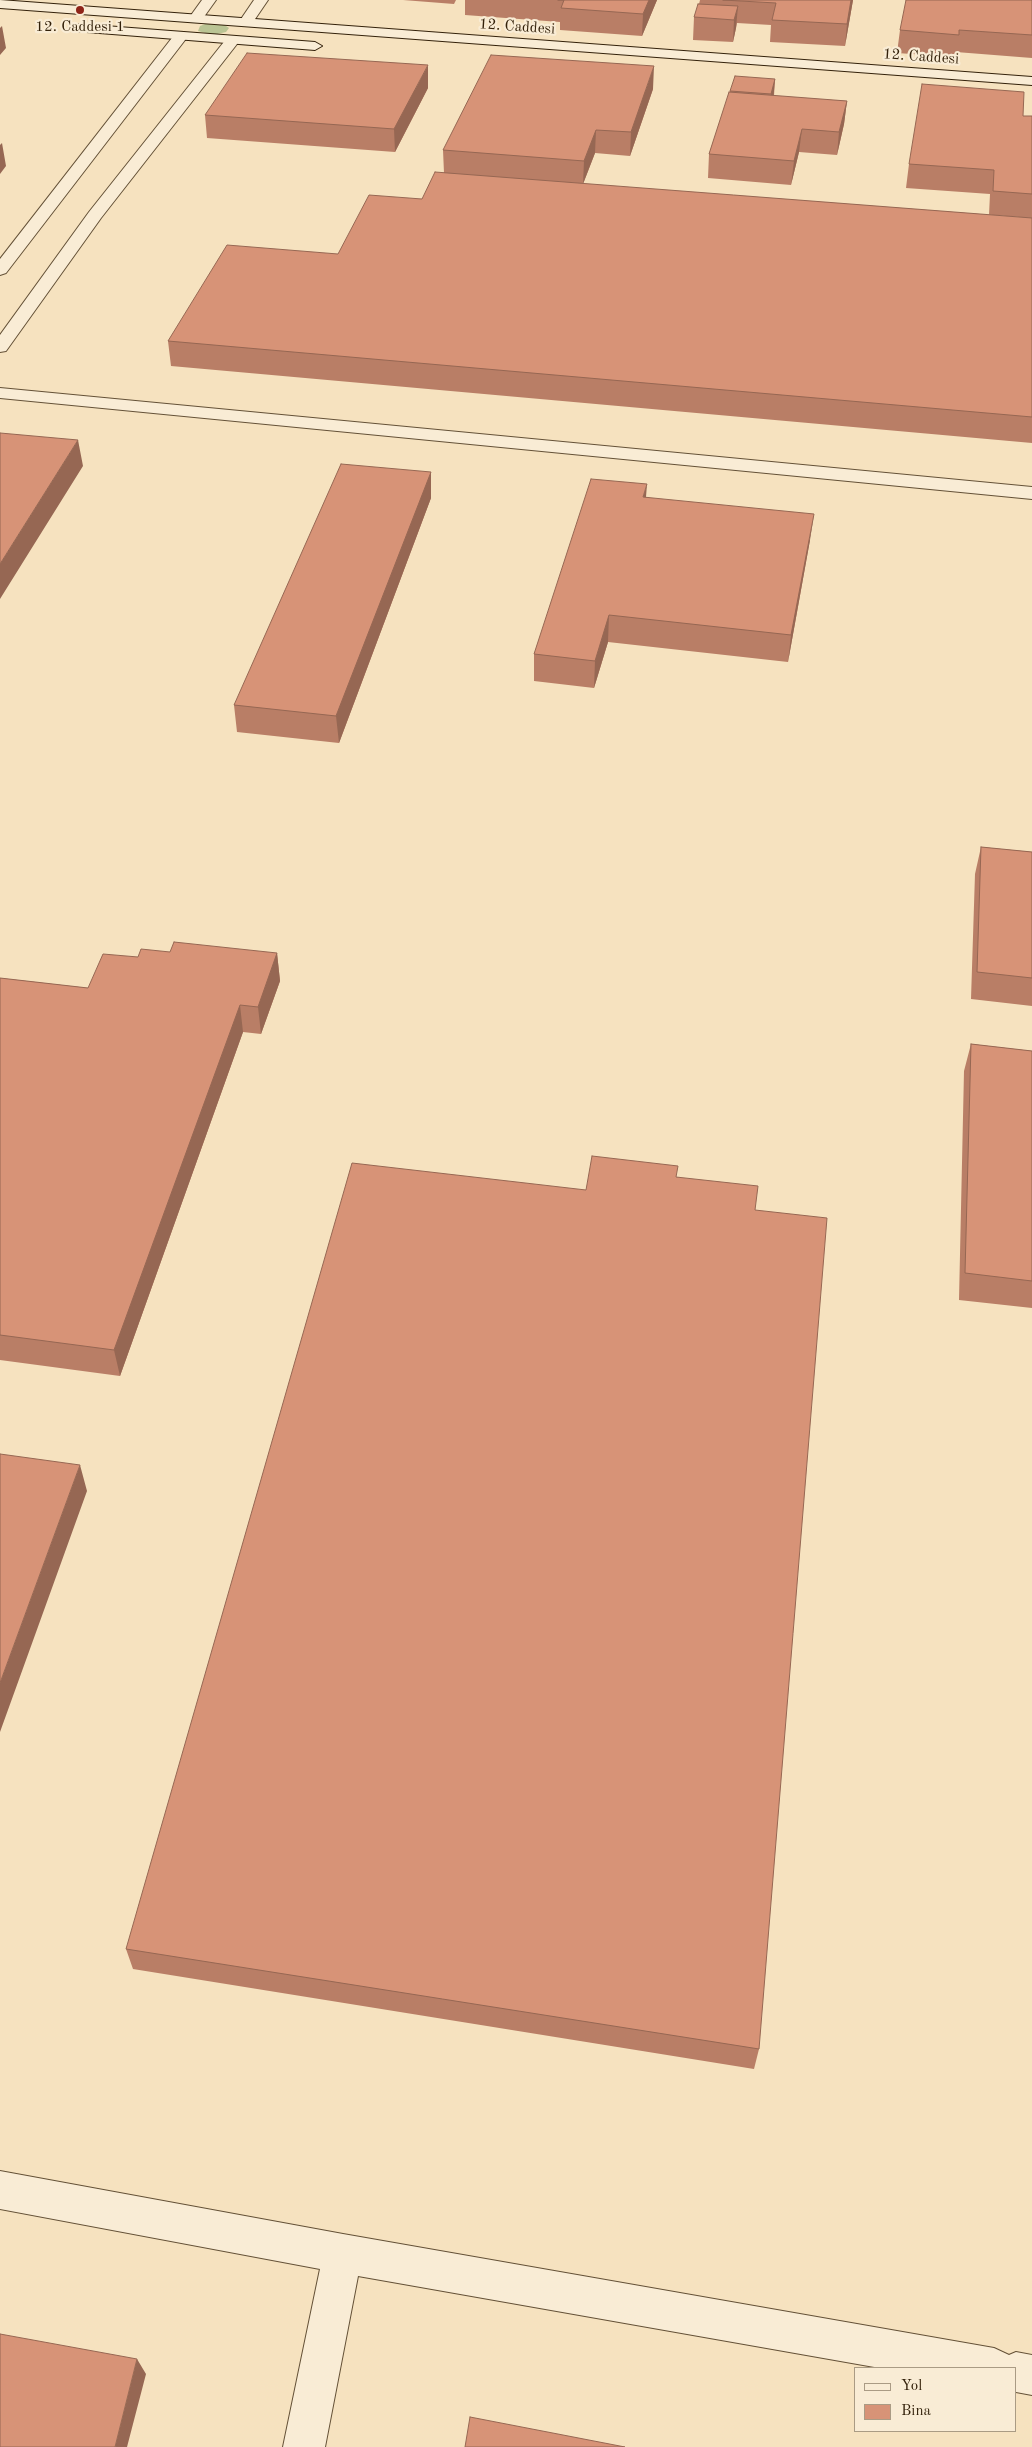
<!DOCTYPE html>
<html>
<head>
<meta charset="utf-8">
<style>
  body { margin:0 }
  #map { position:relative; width:1032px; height:2447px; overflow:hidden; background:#f6e2bf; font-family:"Old Standard TT",serif }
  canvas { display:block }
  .legend { position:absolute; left:854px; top:2367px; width:162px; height:65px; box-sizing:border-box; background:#f9ecd5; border:1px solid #aa9b84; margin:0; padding:6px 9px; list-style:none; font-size:15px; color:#33210a }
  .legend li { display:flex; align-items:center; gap:10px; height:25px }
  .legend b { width:25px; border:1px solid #aa9b84 }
</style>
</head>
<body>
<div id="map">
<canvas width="1032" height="2447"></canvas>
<ul class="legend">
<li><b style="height:6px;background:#f9ecd5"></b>Yol</li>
<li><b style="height:14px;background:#d79377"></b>Bina</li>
</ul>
</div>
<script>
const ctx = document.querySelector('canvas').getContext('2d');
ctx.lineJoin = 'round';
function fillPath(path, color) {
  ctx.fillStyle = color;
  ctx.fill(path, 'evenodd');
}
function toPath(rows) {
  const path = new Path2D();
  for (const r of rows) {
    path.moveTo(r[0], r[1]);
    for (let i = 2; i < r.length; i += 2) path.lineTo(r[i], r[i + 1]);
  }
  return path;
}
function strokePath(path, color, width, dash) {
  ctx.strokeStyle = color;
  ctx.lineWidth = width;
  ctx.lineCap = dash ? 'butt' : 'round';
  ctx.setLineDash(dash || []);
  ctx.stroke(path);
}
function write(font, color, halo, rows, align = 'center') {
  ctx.font = font + ' "Old Standard TT",serif';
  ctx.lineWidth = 4.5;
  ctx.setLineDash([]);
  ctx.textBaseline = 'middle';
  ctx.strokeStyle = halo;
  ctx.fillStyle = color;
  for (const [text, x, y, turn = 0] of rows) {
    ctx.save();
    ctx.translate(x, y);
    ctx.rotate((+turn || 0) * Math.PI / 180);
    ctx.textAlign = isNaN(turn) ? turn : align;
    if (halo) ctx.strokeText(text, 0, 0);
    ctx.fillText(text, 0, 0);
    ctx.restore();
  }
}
const green = toPath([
  [208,23,223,24,229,28,226,32,213,35,198,31,200,26]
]);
const street = toPath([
  [202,0,216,0,201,21,191,21,189,18,202,0],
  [254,0,268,0,251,25,241,25,239,22,254,0],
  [180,33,185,34,187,37,185,40,6,273,0,275,0,259,175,34,180,33],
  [232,37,237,38,239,41,237,44,101,218,6,351,0,352,0,335,89,212,227,38,232,37],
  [0,388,1032,487,1032,499,0,398,0,388],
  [0,2171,343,2234,994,2348,1009,2355,1016,2352,1032,2355,1032,2395,1016,2392,1016,2368,880,2368,358,2276,325,2447,283,2447,320,2269,0,2209,0,2171]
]);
const secondary = toPath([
  [0,0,1032,77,1032,85,0,8,0,0],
  [79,24,315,42,322,46,315,50,74,31,72,28,79,24]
]);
const wall = toPath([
  [403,0,456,0,454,4],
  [465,0,657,0,642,36,560,30,560,22,465,15],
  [700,0,853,0,845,46,770,42,771,25,737,23,736,28,733,42,693,40,694,17,699,4],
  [1032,0,1032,58,956,52,955,57,897,53,900,30],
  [775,79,774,96,847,101,844,124,837,155,799,152,791,185,708,178,709,154,730,91],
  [428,88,395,152,207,138,205,115],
  [653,89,630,156,595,153,583,184,1032,218,1032,443,171,366,168,341,338,254,422,199,444,173,443,150],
  [1023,116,1032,116,1032,218,989,215,990,194,906,188,909,164],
  [431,472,431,498,339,743,237,732,234,705],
  [646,497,810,540,788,662,608,642,594,688,534,681,534,654],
  [981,847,1032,852,1032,1006,971,999,975,874],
  [170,952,277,953,280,981,261,1034,243,1032,120,1376,0,1360,0,978,88,988],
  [971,1044,1032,1051,1032,1308,959,1300,964,1071],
  [677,1177,755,1210,759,2049,754,2069,133,1969,126,1949,586,1190]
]);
const shadedWall = toPath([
  [649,0,657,0,642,36,643,14],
  [851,0,853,0,845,46,847,24],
  [738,6,736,28,733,42,734,20],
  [2,26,6,48,0,55,0,28],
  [428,65,428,88,395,152,394,129],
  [654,66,653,89,630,156,631,132],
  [775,79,773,102,769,117,771,94],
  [847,101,844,124,837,155,839,132],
  [802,129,799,152,791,185,794,161],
  [596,130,595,153,583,184,584,161],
  [2,143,6,166,0,174,0,145],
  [78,440,83,466,0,599,0,564],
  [431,472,431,498,339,743,336,716],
  [647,484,645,510,643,497],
  [814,514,810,540,788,662,791,635],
  [609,615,608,642,594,688,595,661],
  [277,953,280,981,261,1034,258,1007],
  [240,1005,243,1032,120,1376,114,1350],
  [80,1465,87,1491,0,1732,0,1683],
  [137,2359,146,2374,127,2447,115,2447]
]);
const building = toPath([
  [558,0,649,0,643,14,561,8,564,0,558,0],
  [723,0,851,0,847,24,772,20,776,3,723,0],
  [906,0,1032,0,1032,35,959,30,959,35,900,30,906,0],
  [698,4,738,6,734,20,694,17,698,4],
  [247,53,428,65,394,129,205,115,247,53],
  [491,55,654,66,631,132,596,130,584,161,443,150,491,55],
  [735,76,775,79,771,94,730,91,735,76],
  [922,84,1024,92,1023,116,1032,116,1032,194,993,191,994,170,909,164,922,84],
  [729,92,847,101,839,132,802,129,794,161,709,154,729,92],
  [435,172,1032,218,1032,417,168,341,227,245,338,254,369,195,422,199,435,172],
  [0,433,78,440,0,564,0,433],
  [341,464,431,472,336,716,234,705,341,464],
  [591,479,647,484,643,497,814,514,791,635,609,615,595,661,534,654,591,479],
  [981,847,1032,852,1032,978,977,972,981,847],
  [174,942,277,953,258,1007,240,1005,114,1350,0,1335,0,978,88,988,103,954,138,957,141,949,170,952,174,942],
  [971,1044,1032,1051,1032,1281,965,1273,971,1044],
  [592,1156,678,1166,676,1177,758,1186,755,1210,827,1218,759,2049,126,1949,352,1163,586,1190,592,1156],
  [0,1454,80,1465,0,1683,0,1454],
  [0,2334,137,2359,115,2447,0,2447,0,2334],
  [470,2417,625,2447,465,2447,470,2417]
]);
const markers = [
  [80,10,5,"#8f2418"]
];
const farPoinames = [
  ["12. Caddesi 1",80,27]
];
const farStreetnames = [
  ["12. Caddesi",517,27,4],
  ["12. Caddesi",921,57,4]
];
fillPath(green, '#bac494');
strokePath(street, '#645137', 2);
strokePath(secondary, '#33210a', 2);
fillPath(street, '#f9ecd5');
fillPath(secondary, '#f9ecd5');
fillPath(wall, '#b97e66');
fillPath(shadedWall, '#966753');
fillPath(building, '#d79377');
strokePath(building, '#966753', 1);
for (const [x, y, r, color] of markers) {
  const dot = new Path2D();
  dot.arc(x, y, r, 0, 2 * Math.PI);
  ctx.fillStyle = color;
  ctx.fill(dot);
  strokePath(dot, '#f9ecd5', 2);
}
write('15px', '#33210a', '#f9ecd5', farPoinames);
write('15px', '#33210a', '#f9ecd5', farStreetnames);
</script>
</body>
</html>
